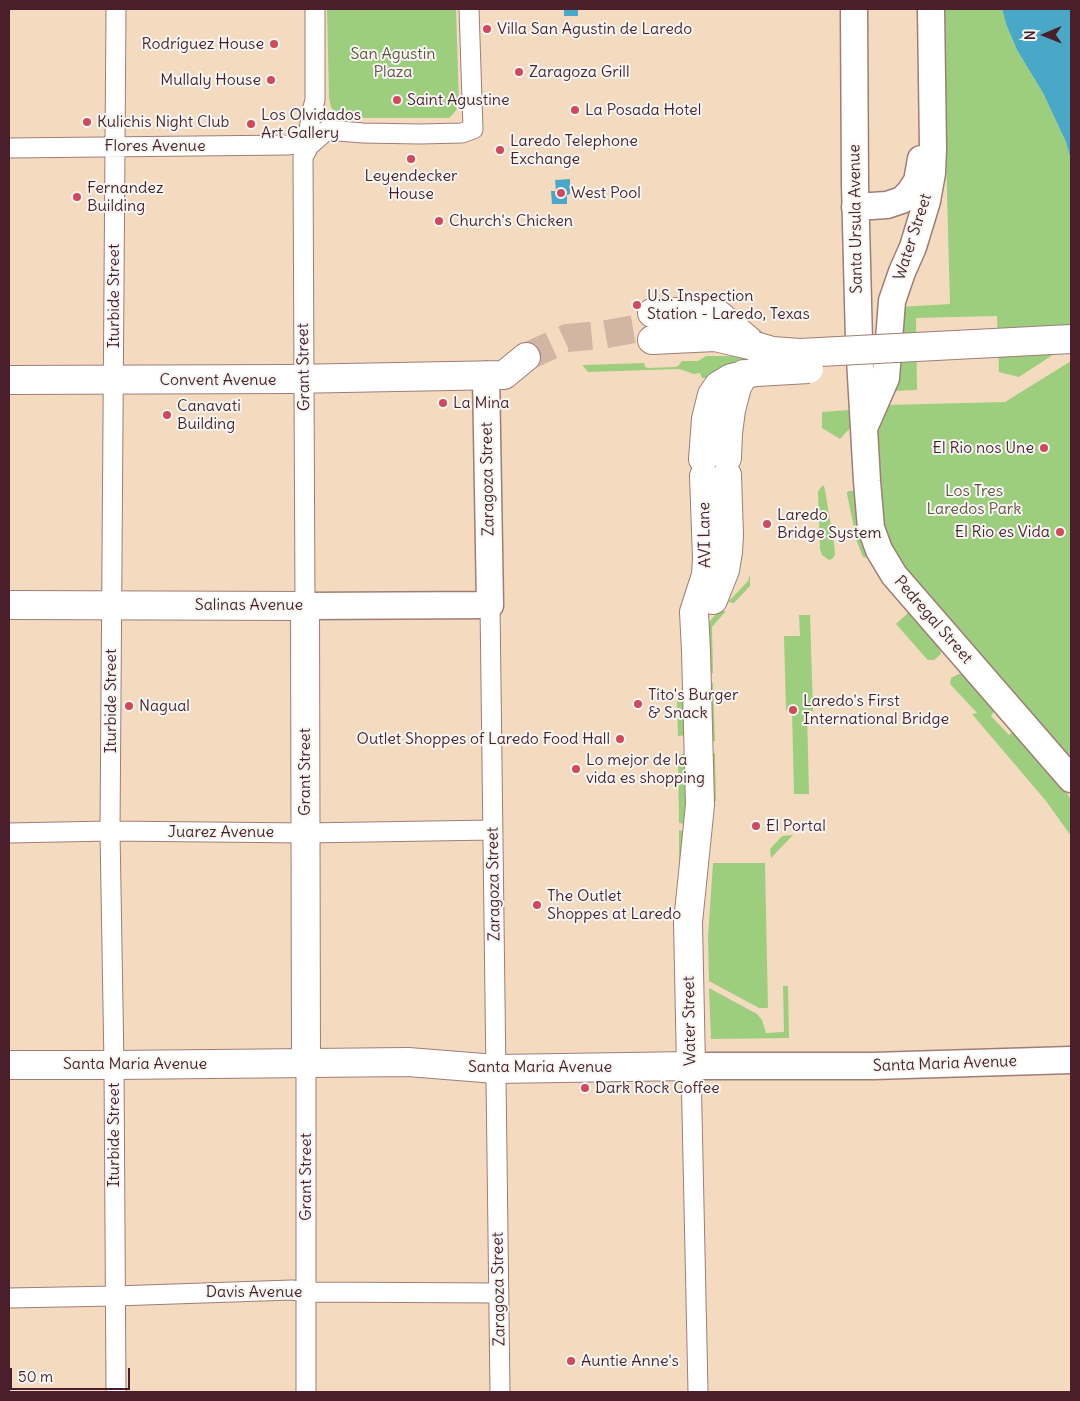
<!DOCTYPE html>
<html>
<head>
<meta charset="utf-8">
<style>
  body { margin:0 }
  #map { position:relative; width:1080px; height:1401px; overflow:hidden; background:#f4dbc0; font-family:Delius,sans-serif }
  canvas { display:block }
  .frame { position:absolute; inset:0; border:10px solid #4a1f2b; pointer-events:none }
  .north { position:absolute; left:1020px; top:10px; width:50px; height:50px; -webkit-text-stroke:4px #f6f6f2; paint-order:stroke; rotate:269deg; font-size:14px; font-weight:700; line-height:20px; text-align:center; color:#4a1f2b }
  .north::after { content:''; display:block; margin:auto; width:18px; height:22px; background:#4a1f2b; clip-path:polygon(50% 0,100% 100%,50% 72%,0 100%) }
  .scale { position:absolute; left:10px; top:1368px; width:120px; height:22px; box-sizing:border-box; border:2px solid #4a1f2b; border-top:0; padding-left:6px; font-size:15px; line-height:18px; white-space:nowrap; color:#4a1f2b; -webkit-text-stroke:4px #f6f6f2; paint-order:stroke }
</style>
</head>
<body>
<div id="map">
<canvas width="1080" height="1401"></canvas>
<div class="frame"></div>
<div class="north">N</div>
<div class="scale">50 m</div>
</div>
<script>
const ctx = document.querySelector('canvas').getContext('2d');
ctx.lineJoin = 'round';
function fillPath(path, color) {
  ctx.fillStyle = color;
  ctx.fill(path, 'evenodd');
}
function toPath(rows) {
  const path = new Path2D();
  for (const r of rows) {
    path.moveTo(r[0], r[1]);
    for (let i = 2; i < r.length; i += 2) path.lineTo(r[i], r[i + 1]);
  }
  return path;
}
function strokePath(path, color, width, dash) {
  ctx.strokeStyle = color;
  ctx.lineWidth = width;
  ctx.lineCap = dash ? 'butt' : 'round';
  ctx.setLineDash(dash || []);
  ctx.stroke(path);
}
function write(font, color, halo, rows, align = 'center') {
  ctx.font = font + ' Delius,sans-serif';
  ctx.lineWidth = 4;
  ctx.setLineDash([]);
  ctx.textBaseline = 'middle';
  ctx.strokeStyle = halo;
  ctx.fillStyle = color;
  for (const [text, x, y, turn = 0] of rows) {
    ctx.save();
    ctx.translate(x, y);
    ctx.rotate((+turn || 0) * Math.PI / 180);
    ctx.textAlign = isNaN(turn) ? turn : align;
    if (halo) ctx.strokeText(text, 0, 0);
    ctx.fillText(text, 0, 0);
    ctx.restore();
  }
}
const green = toPath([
  [327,9,456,9,459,103,458,108,453,114,449,118,348,118,342,117,335,113,331,107,329,98],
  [942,9,1002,9,1006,24,1017,50,1043,93,1066,142,1071,161,1071,343,1019,377,999,372,997,316,916,318,917,390,893,391,898,307,950,304],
  [706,356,744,356,749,359,736,361,709,378,702,378,700,373,694,374,679,369,588,372,583,366,583,365,644,363,645,367,648,368,675,367,678,366,682,361,698,361],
  [1071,361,1071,762,905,573,884,538,874,438,887,405,1005,402],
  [849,410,851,411,853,425,840,439,822,428,822,412],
  [822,486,824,486,825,490,834,544,835,555,832,559,829,560,822,555,820,549,818,492],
  [849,491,859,491,873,558,863,557,857,542,847,494,847,492],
  [750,574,750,586,734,603,728,602,748,581],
  [721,611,726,611,712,627,713,673,708,673,709,683,713,683,715,741,709,741,706,631,709,622,717,613],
  [910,611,940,647,941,654,934,660,928,660,926,658,896,624],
  [799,615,810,615,813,711,807,711,809,794,794,794,792,711,786,710,784,636,800,636],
  [959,674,963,674,996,709,991,716,1009,735,1015,730,1060,781,1071,800,1071,836,1046,801,972,714,977,713,950,684,951,678],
  [682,697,685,698,688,735,678,736,677,701,679,698],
  [688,752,688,825,679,823,678,756],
  [715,753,716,801,710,802,707,754],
  [679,830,686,832,679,879],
  [793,835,771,858,770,849,782,836],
  [713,863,765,863,768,1008,759,1008,709,981,708,937],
  [783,986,788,986,789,1038,711,1039,709,988,757,1014,762,1020,766,1033,784,1032]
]);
const water = toPath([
  [564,9,578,9,578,16,564,16],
  [1002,9,1071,9,1071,161,1066,142,1043,93,1017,50,1006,24],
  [570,179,570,194,567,195,567,204,552,204,551,191,556,191,555,180]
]);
const primaryTunnel = toPath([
  [526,357,567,338,601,335,652,326]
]);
const street = toPath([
  [9,148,289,145,295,144,305,136,309,130,312,111,315,100,315,9],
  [490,605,500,1392],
  [305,606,303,157,309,146,327,130,363,133,420,134,462,133,473,129,469,9],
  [9,833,110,831,306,833,493,830],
  [306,1063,306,1392],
  [691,1066,698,1392],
  [9,1298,115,1296,292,1290,306,1292,499,1293],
  [116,1392,114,1065,110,831,116,9]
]);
const secondary = toPath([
  [854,9,855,185,859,341,867,481,871,528,879,550,894,575,1071,779],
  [855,207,887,205,902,200,910,192,917,181,921,159],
  [865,426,886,378,892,301,902,272,913,247,927,201,932,173,933,148,931,9],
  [305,606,490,605,486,375],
  [691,1066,873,1066,1071,1060]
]);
const primary = toPath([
  [652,313,707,311,713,312,718,314,755,346],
  [652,340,715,337,754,346],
  [9,380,290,379,504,375,526,357],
  [727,458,728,433,731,410,737,387,744,374],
  [703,459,706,419,712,395,718,386,731,378,756,372],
  [713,600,725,570,728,552,729,535,727,475],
  [9,605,305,606,306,1063],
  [9,1065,114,1065,408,1062,496,1069,691,1066,688,922,700,805,696,651,694,612,706,575,707,558,704,476]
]);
const primaryBridge = toPath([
  [755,346,772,351,800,353,1071,339],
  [756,372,809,369]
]);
const markers = [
  [487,29,5,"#d1495b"],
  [274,44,5,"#d1495b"],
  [519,72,5,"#d1495b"],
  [271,80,5,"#d1495b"],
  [397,100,5,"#d1495b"],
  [575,110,5,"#d1495b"],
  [87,122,5,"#d1495b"],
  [251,124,5,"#d1495b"],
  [500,150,5,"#d1495b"],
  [411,159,5,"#d1495b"],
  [561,193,5,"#d1495b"],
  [77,197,5,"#d1495b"],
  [439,221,5,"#d1495b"],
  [637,305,5,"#d1495b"],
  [443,403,5,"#d1495b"],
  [167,415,5,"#d1495b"],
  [1044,448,5,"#d1495b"],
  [767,524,5,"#d1495b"],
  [1060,532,5,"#d1495b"],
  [638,704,5,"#d1495b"],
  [129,706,5,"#d1495b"],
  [793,710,5,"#d1495b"],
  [620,739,5,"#d1495b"],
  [576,769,5,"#d1495b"],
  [756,826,5,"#d1495b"],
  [537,905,5,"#d1495b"],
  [585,1088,5,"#d1495b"],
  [571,1361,5,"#d1495b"]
];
const poiNames = [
  ["Villa San Agustin de Laredo",497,29],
  ["Rodríguez House",264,44,"right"],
  ["Zaragoza Grill",529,72],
  ["Mullaly House",261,80,"right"],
  ["Saint Agustine",407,100],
  ["La Posada Hotel",585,110],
  ["Los Olvidados",261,115],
  ["Art Gallery",261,133],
  ["Kulichis Night Club",97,122],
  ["Laredo Telephone",510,141],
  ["Exchange",510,159],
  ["Leyendecker",411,176,"center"],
  ["House",411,194,"center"],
  ["Fernandez",87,188],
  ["Building",87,206],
  ["West Pool",571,193],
  ["Church's Chicken",449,221],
  ["U.S. Inspection",647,296],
  ["Station - Laredo, Texas",647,314],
  ["La Mina",453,403],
  ["Canavati",177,406],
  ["Building",177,424],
  ["El Rio nos Une",1034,448,"right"],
  ["Laredo",777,515],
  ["Bridge System",777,533],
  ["El Rio es Vida",1050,532,"right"],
  ["Tito's Burger",648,695],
  ["& Snack",648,713],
  ["Laredo's First",803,701],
  ["International Bridge",803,719],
  ["Nagual",139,706],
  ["Outlet Shoppes of Laredo Food Hall",610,739,"right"],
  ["Lo mejor de la",586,760],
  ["vida es shopping",586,778],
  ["El Portal",766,826],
  ["The Outlet",547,896],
  ["Shoppes at Laredo",547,914],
  ["Dark Rock Coffee",595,1088],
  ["Auntie Anne's",581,1361]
];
const parkNames = [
  ["San Agustin",393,54],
  ["Plaza",393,72],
  ["Los Tres",974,491],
  ["Laredos Park",974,509]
];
const streetNames = [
  ["Flores Avenue",155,146],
  ["Santa Ursula Avenue",856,219,-91],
  ["Water Street",913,237,-72],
  ["Iturbide Street",114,296,-90],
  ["Grant Street",304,367,-91],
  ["Convent Avenue",218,380],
  ["Zaragoza Street",488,479,-91],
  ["AVI Lane",705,535,-91],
  ["Salinas Avenue",249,605],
  ["Pedregal Street",933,620,49],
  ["Iturbide Street",111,701,-90],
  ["Grant Street",305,772,-90],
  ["Juarez Avenue",221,832],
  ["Zaragoza Street",494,884,-91],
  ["Water Street",690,1021,-91],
  ["Santa Maria Avenue",135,1064],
  ["Santa Maria Avenue",945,1064,-2],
  ["Santa Maria Avenue",540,1067],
  ["Iturbide Street",114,1135,-90],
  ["Grant Street",306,1177,-90],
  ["Zaragoza Street",499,1289,-91],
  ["Davis Avenue",254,1292]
];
fillPath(green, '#9cce7e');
fillPath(water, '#49a8c8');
strokePath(primaryTunnel, '#d2b5a2', 28, [28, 14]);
strokePath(street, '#9f7d76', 21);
strokePath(secondary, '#9f7d76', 29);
strokePath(primary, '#9f7d76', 30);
strokePath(street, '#fff', 19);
strokePath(secondary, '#fff', 26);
strokePath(primary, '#fff', 28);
strokePath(primaryBridge, '#9f7d76', 30, []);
strokePath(primaryBridge, '#fff', 28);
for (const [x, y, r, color] of markers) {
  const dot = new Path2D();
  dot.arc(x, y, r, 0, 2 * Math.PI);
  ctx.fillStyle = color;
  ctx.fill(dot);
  strokePath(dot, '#f6f6f2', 2);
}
write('16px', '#4a1f2b', '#f6f6f2', poiNames, 'left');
write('16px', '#635444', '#f6f6f2', parkNames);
write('16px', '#4a1f2b', '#f6f6f2', streetNames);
</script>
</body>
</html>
